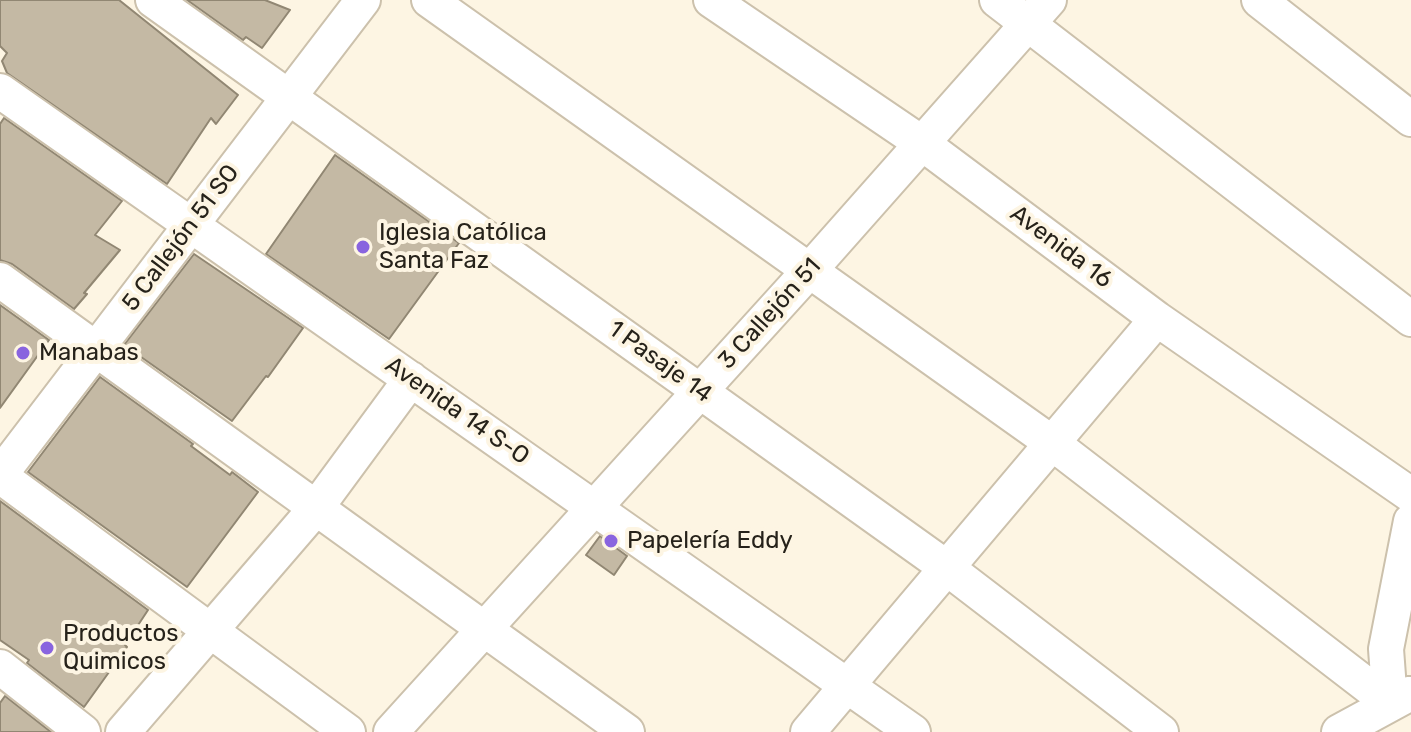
<!DOCTYPE html>
<html>
<head>
<meta charset="utf-8">
<style>
  body { margin:0 }
  canvas { display:block; background:#fdf5e3 }
</style>
</head>
<body>
<canvas width="1411" height="732"></canvas>
<script>
const ctx = document.querySelector('canvas').getContext('2d');
ctx.lineJoin = 'round';
function fillPath(path, color) {
  ctx.fillStyle = color;
  ctx.fill(path, 'evenodd');
}
function toPath(rows) {
  const path = new Path2D();
  for (const r of rows) {
    path.moveTo(r[0], r[1]);
    for (let i = 2; i < r.length; i += 2) path.lineTo(r[i], r[i + 1]);
  }
  return path;
}
function strokePath(path, color, width, dash) {
  ctx.strokeStyle = color;
  ctx.lineWidth = width;
  ctx.lineCap = dash ? 'butt' : 'round';
  ctx.setLineDash(dash || []);
  ctx.stroke(path);
}
function write(font, color, halo, rows, align = 'center') {
  ctx.font = font + ' Rubik,sans-serif';
  ctx.lineWidth = 8;
  ctx.setLineDash([]);
  ctx.textBaseline = 'middle';
  ctx.strokeStyle = halo;
  ctx.fillStyle = color;
  for (const [text, x, y, turn = 0] of rows) {
    ctx.save();
    ctx.translate(x, y);
    ctx.rotate((+turn || 0) * Math.PI / 180);
    ctx.textAlign = isNaN(turn) ? turn : align;
    if (halo) ctx.strokeText(text, 0, 0);
    ctx.fillText(text, 0, 0);
    ctx.restore();
  }
}
const building = toPath([
  [0,0,119,0,238,95,216,124,211,118,167,184,7,73,2,61,7,53,0,46,0,0],
  [187,0,265,0,290,10,262,48,246,37,243,40,187,0],
  [4,118,122,201,95,235,120,250,84,293,87,294,74,309,12,264,0,260,0,124,4,118],
  [335,155,459,243,389,339,266,254,335,155],
  [194,254,303,328,268,377,266,376,232,421,124,345,194,254],
  [0,305,49,340,0,408,0,305],
  [100,377,193,444,191,446,230,475,232,472,258,492,187,587,28,472,100,377],
  [0,501,148,610,125,645,127,647,84,707,27,663,29,660,0,640,0,501],
  [600,536,627,556,614,575,586,555,600,536],
  [5,696,51,732,0,732,0,703,5,696]
]);
const street = toPath([
  [153,0,947,568,1161,732],
  [429,0,1052,443,1390,703],
  [711,0,923,144,1157,319,1411,495],
  [997,0,1411,319],
  [1259,0,1411,119],
  [0,91,913,732],
  [0,280,627,732],
  [0,475,363,0],
  [0,476,348,732],
  [0,667,83,732],
  [1390,703,1386,649,1411,521],
  [123,732,316,508,411,379],
  [391,732,809,271,1049,0],
  [808,732,1157,319],
  [1339,732,1409,694]
]);
const markers = [
  [363,247,8,"#8964df"],
  [23,353,8,"#8964df"],
  [611,541,8,"#8964df"],
  [47,648,8,"#8964df"]
];
const poiNames = [
  ["Iglesia Católica",379,233],
  ["Santa Faz",379,261],
  ["Manabas",39,353],
  ["Papelería Eddy",627,541],
  ["Productos",63,634],
  ["Quimicos",63,662]
];
const streetNames = [
  ["5 Callejón 51 SO",181,238,-53],
  ["Avenida 16",1061,247,37],
  ["3 Callejón 51",770,314,-48],
  ["1 Pasaje 14",660,362,36],
  ["Avenida 14 S-O",457,411,35]
];
fillPath(building, '#c4b9a4');
strokePath(building, '#918773', 2);
strokePath(street, '#ccc1ac', 38);
strokePath(street, '#fff', 34);
for (const [x, y, r, color] of markers) {
  const dot = new Path2D();
  dot.arc(x, y, r, 0, 2 * Math.PI);
  ctx.fillStyle = color;
  ctx.fill(dot);
  strokePath(dot, '#fdf5e3', 3);
}
write('24px', '#26221a', '#fdf5e3', poiNames, 'left');
write('24px', '#26221a', '#fdf5e3', streetNames);
</script>
</body>
</html>
